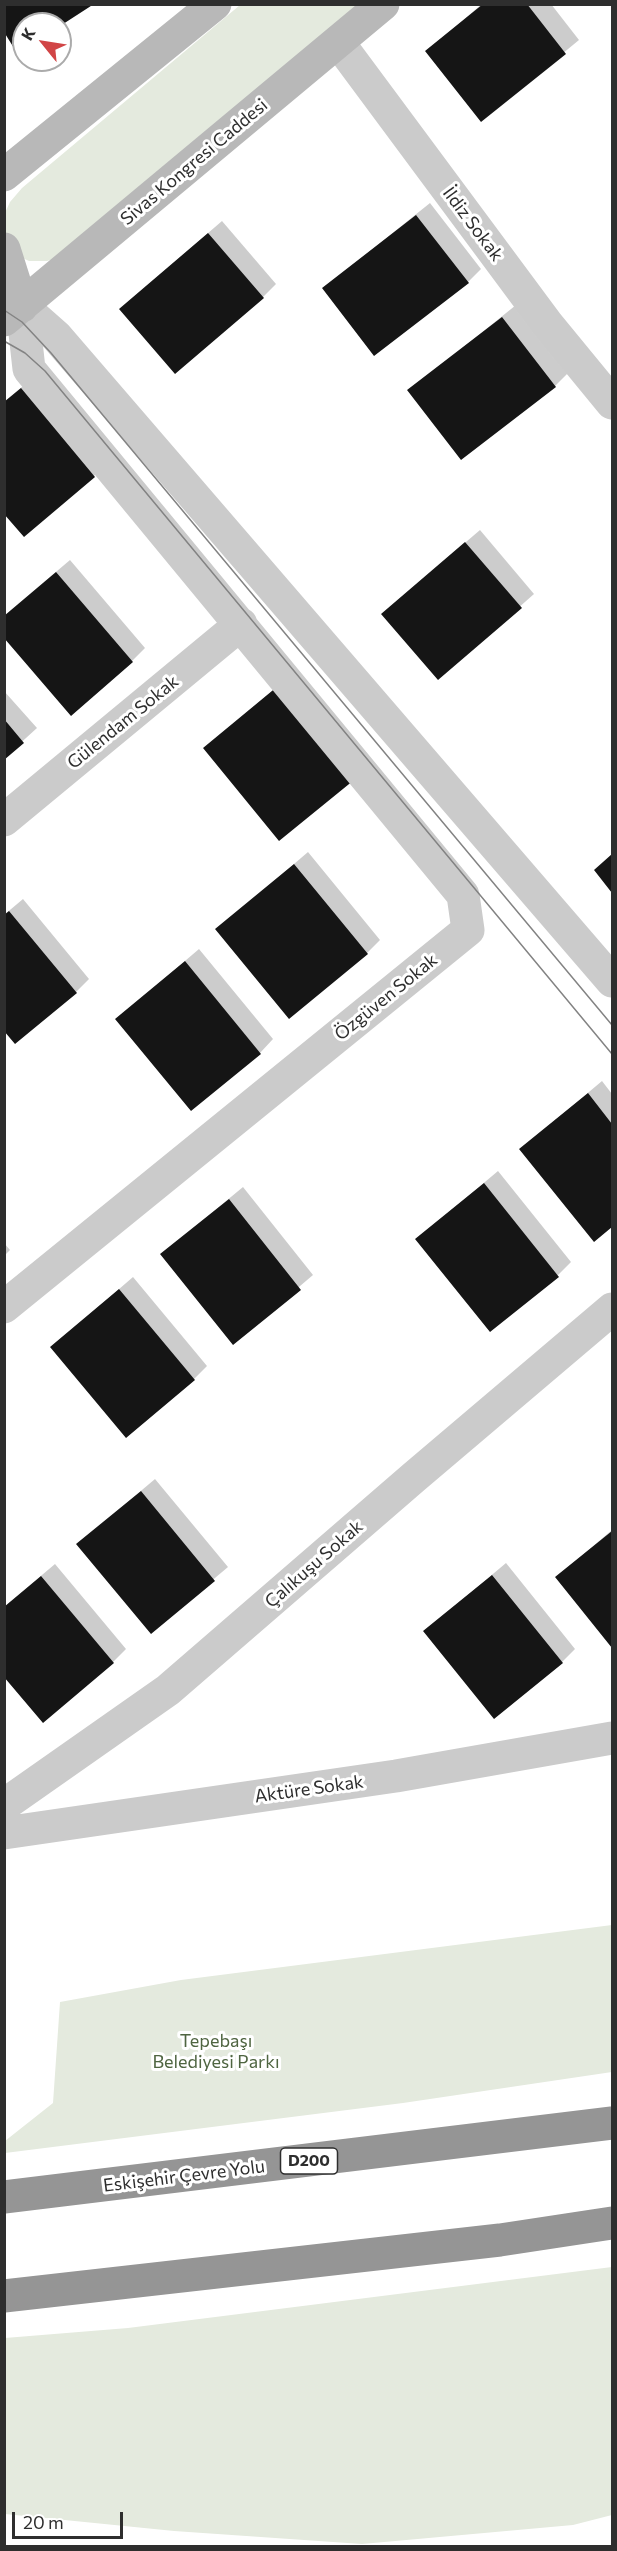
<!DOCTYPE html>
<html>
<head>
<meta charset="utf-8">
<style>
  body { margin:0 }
  #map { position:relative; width:617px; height:2551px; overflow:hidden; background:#fff; font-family:Commissioner,sans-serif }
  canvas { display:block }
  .frame { position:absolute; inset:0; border:6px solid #2e2e2e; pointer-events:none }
  .north { position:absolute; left:12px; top:12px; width:60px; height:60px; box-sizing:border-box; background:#fff; border:2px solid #ababab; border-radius:50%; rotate:300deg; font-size:16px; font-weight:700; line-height:24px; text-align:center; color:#2e2e2e }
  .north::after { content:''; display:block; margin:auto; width:21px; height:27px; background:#d14546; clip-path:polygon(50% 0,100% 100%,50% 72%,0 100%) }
  .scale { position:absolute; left:12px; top:2512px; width:111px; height:27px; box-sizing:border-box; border:3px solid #2e2e2e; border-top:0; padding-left:8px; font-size:18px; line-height:21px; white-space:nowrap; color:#2e2e2e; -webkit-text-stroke:4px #fff; paint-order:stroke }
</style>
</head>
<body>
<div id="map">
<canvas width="617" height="2551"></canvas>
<div class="frame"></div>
<div class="north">K</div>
<div class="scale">20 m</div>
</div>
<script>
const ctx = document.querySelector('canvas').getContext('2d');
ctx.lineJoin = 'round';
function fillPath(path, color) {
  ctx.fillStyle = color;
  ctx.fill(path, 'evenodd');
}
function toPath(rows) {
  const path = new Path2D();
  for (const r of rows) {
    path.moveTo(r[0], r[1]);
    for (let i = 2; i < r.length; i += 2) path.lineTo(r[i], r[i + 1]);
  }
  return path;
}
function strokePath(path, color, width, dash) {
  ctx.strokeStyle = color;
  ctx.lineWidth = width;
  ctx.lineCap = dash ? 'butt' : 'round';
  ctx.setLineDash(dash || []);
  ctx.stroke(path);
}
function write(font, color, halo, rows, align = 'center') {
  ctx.font = font + ' Commissioner,sans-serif';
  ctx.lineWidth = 6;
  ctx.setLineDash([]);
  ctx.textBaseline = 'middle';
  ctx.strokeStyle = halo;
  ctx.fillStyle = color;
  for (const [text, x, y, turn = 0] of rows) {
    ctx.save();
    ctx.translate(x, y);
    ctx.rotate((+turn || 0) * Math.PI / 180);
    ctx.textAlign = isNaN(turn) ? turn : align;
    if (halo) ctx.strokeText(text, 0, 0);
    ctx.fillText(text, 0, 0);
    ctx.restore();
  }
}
const green = toPath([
  [240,5,359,5,61,257,47,261,29,261,14,254,6,238,4,215,10,202,22,188],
  [612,1925,612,2072,403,2103,5,2153,5,2141,53,2103,60,2002,181,1980],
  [612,2267,612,2515,573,2525,362,2544,174,2531,5,2514,5,2338,128,2328]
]);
const shadow = toPath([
  [482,4,551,4,579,40,482,120,427,51],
  [430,203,481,269,468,282,324,288],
  [222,221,276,284,263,297,135,296],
  [516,305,568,373,555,386,409,391],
  [35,376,107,462,94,476,4,402],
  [480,530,534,594,439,678,397,601],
  [70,560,145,648,132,661,4,616],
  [292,674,367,765,205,748],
  [4,691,37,728,4,758],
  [308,852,380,940,367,953,218,929],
  [612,854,612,891,596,870],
  [23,899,89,979,76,992,4,915],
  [199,949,273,1039,260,1053,117,1019],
  [602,1081,612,1094,612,1225,595,1240,521,1149],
  [498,1171,571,1262,558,1275,417,1239],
  [243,1187,313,1275,233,1343,162,1254],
  [4,1243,10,1250,4,1256],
  [133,1277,207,1366,194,1379,52,1347],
  [155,1479,228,1567,151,1632,78,1544],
  [612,1530,612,1646,557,1577],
  [506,1563,575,1649,562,1662,425,1631],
  [55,1564,126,1649,113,1662,4,1607]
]);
const building = toPath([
  [4,4,94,4,60,26,24,24,24,49,17,53,4,32],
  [483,4,527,4,566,54,481,122,425,51],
  [416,215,469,283,374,356,322,288],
  [208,233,264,298,175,374,119,309],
  [502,317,556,387,461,460,407,390],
  [21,388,95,477,24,537,4,514,4,402],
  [465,542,522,608,438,680,381,614],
  [56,572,133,662,71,716,4,638,4,616],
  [278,686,354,780,279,841,203,748],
  [4,719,24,743,4,760],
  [612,854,612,893,594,870],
  [294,864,368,954,289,1019,215,929],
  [9,911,77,993,15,1044,4,1031,4,915],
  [185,961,261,1054,191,1111,115,1019],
  [588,1093,612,1124,612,1227,594,1242,519,1149],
  [484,1183,559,1277,490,1332,415,1239],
  [229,1199,301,1290,233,1345,160,1254],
  [119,1289,195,1380,126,1438,50,1347],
  [141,1491,215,1581,151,1634,76,1544],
  [612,1531,612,1648,555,1577],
  [492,1575,563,1663,494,1719,423,1631],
  [41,1576,114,1663,43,1723,4,1677,4,1607]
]);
const street = toPath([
  [338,42,548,325,612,403],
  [22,306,56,336,612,981],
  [4,820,241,624],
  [4,1307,468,930,463,895,29,369,22,306],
  [4,1805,168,1690,413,1478,612,1309],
  [4,1833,396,1776,612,1738]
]);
const secondary = toPath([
  [4,175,215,4],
  [4,249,22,306],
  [4,320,383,4]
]);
const highway = toPath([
  [4,2197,612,2123],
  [4,2296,500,2240,612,2223]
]);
const tram = toPath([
  [4,310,22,322,51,353,612,1025],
  [4,341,25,353,45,371,612,1054]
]);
const shields = [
  [309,2161,57]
];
const shieldNames = [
  ["D200",309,2161]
];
const streetNames = [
  ["Sivas Kongresi Caddesi",194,162,-40],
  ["İldiz Sokak",473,224,53],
  ["Gülendam Sokak",123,722,-39],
  ["Özgüven Sokak",386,997,-39],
  ["Çalıkuşu Sokak",314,1564,-41],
  ["Aktüre Sokak",309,1789,-8],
  ["Eskişehir Çevre Yolu",184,2176,-7]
];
const parkNames = [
  ["Tepebaşı",216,2041],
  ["Belediyesi Parkı",216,2062]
];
fillPath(green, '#e4eade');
fillPath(shadow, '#0003');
fillPath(building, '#151515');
strokePath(street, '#cbcbcb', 33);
strokePath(secondary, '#b8b8b8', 33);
strokePath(highway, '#959595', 33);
strokePath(tram, '#838383', 1.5);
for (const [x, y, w] of shields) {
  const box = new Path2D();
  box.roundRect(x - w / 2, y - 13, w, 26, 4.5);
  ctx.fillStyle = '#fff';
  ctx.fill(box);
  strokePath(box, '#2e2e2e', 1.5);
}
write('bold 16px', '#2e2e2e', null, shieldNames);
write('18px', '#2e2e2e', '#fff', streetNames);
write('18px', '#4f6541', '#fff', parkNames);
</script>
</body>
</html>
